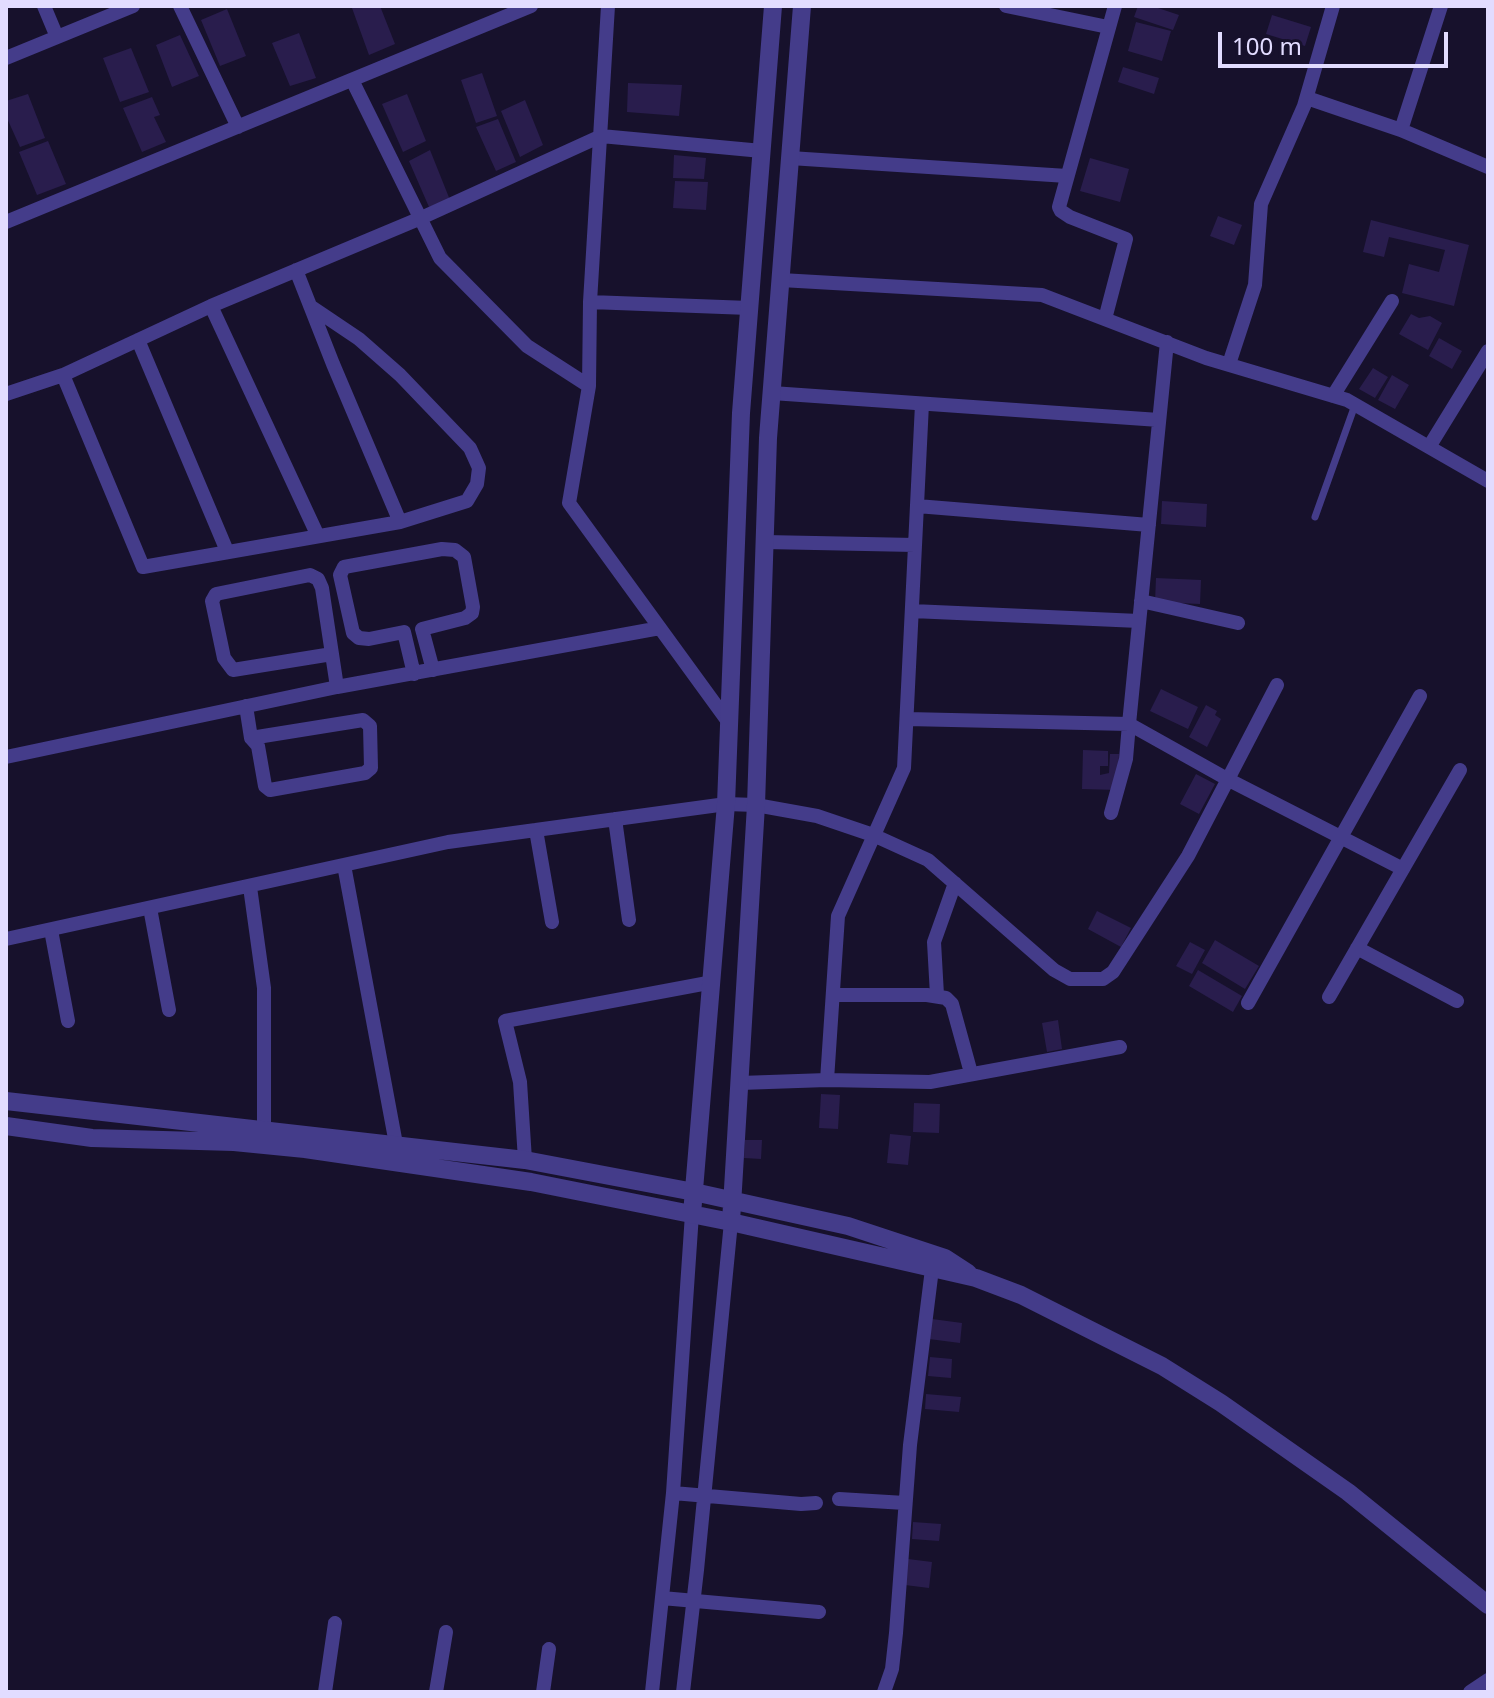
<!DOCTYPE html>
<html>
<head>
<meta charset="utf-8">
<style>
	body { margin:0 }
	#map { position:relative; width:1494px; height:1698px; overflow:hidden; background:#17112c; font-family:"Noto Sans",sans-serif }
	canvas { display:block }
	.frame { position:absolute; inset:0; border:8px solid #e2dcff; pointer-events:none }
	.scale { position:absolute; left:1218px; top:32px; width:230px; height:36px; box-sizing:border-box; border:4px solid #e2dcff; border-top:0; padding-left:10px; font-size:24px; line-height:28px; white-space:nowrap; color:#e2dcff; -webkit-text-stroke:6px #17112c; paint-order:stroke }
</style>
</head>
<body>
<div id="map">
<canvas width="1494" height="1698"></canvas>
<div class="frame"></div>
<div class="scale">100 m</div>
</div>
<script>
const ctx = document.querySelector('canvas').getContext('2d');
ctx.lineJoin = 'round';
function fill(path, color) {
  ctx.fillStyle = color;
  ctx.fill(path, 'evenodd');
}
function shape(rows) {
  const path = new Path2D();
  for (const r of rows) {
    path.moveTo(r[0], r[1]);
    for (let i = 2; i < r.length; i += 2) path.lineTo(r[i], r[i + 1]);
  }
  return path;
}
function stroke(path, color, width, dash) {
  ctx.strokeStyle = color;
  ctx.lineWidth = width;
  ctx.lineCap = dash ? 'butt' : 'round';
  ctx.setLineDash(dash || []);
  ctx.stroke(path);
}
const building = shape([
	[356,6,380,6,395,44,369,55,352,8],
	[1138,6,1152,6,1179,15,1173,30,1134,17],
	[227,9,246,56,220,66,201,20],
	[1272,15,1311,27,1305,46,1266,34],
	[1136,22,1171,31,1162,61,1128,51],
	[299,33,316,78,290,86,272,43],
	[180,35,199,76,172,87,156,45],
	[131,48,149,92,120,102,103,58],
	[1123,67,1159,78,1154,94,1118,82],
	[482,73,497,116,476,123,461,80],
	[628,83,682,85,679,116,627,112],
	[28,94,45,138,20,147,6,116,6,101],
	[407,94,426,141,403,152,382,104],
	[152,97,160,115,154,117,166,142,142,152,123,108],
	[525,100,543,145,520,157,501,111],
	[498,119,516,162,496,171,476,127],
	[48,141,66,184,37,195,19,152],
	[430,150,450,200,429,207,409,161],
	[674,155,706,158,704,179,673,178],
	[1090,158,1129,169,1120,202,1080,191],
	[675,181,708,182,706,210,673,208],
	[1218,216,1242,225,1234,245,1210,236],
	[1371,220,1469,245,1454,306,1402,293,1409,264,1439,272,1445,250,1389,237,1384,257,1363,252],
	[1411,314,1419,318,1430,316,1442,323,1428,350,1399,334],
	[1439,338,1462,351,1452,369,1429,356],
	[1373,368,1388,377,1375,398,1359,389],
	[1392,375,1409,385,1395,409,1378,400],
	[1162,501,1207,504,1206,527,1161,524],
	[1156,578,1201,580,1200,604,1155,602],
	[1161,689,1198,707,1188,729,1150,711],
	[1206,705,1217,711,1215,715,1221,719,1207,747,1189,737],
	[1083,750,1108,751,1108,766,1100,766,1100,775,1109,773,1110,754,1119,754,1118,790,1082,789],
	[1196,774,1215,784,1199,814,1180,804],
	[1097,911,1131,928,1121,947,1088,929],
	[1215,940,1259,966,1245,989,1202,963],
	[1190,942,1205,950,1192,974,1176,966],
	[1198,970,1242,996,1233,1012,1189,986],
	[1058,1020,1062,1049,1047,1052,1042,1023],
	[821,1094,840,1095,838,1129,819,1128],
	[914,1103,940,1104,939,1133,913,1132],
	[890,1134,911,1136,908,1165,887,1163],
	[745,1140,762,1140,761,1159,744,1158],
	[932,1319,962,1323,960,1343,929,1339],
	[930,1357,952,1359,951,1378,928,1376],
	[926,1394,961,1397,959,1412,925,1409],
	[913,1522,941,1524,939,1541,912,1539],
	[908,1559,932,1562,929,1588,905,1585]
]);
const service = shape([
	[1315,517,1355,405]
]);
const minor = shape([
	[44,6,57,37],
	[180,6,238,127],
	[608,6,590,302,589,386,569,503,729,723],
	[1006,6,1108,27],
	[6,58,133,6],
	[352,80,440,258,527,346,589,386],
	[1307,98,1401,130,1488,167],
	[1401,130,1441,6],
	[790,158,1067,176],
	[6,222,531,6],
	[296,270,333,364,400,522],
	[781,280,1042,295,1206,358,1347,400,1488,481],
	[590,302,749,308],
	[211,306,317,534],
	[1105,319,1126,239,1070,217,1061,211,1059,207,1115,6],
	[138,340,227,551],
	[1167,342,1129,724,1229,780,1403,869],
	[1229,364,1255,285,1261,204,1304,106,1333,6],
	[63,375,143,567,400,522,467,501,477,484,479,468,470,448,400,375,359,339,310,306],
	[772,393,1159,420],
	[6,394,63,375,211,306,421,218,601,136,762,151],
	[1333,396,1392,301],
	[1429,447,1488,351],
	[917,506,1149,525],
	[765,542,915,545],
	[1141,601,1238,623],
	[912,611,1139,621],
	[332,654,233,670,224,658,212,601,216,594,310,575,318,579,322,588,337,687],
	[414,674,404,632,369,639,359,638,353,633,340,575,344,567,442,549,455,550,464,557,473,607,472,613,465,618,422,629,433,670],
	[246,706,251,738,258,746,265,786,270,790,365,773,371,768,370,726,363,720,251,738],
	[907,719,1129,724,1126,759,1111,813],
	[6,757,337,687,660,628],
	[615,819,629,920],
	[536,830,552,922],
	[344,865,396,1144],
	[250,887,264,988,264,1129],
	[150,908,169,1010],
	[51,930,68,1021],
	[6,939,448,842,726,804,756,805,817,816,873,835,928,860,1054,970,1070,979,1103,979,1113,972,1188,856,1277,685],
	[1357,948,1457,1001],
	[833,995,927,995,946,998,952,1004,971,1073],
	[937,995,934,942,955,883],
	[1329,997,1460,770],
	[1248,1003,1420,696],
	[827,1080,838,916,904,768,922,404],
	[740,1083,827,1080,930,1082,1120,1047],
	[525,1160,520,1082,505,1021,713,982],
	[673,1493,801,1504,816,1503],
	[839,1499,905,1503],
	[662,1598,819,1612],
	[325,1692,335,1623],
	[436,1692,446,1632],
	[543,1692,549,1649],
	[652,1692,673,1493,692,1214],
	[683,1692,697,1570,731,1222],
	[884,1692,892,1669,896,1633,910,1445,932,1269],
	[1470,1692,1488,1680]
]);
const tertiary = shape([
	[6,1101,525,1160,694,1192,848,1226,945,1258,968,1273],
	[6,1126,92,1138,234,1142,305,1149,531,1182,731,1222,976,1278,1021,1295,1162,1366,1221,1403,1348,1492,1488,1605],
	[692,1214,726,804,741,413,773,6],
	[731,1222,756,805,768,438,802,6]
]);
fill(building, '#291d4d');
stroke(service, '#443c8a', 7);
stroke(minor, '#443c8a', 14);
stroke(tertiary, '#443c8a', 18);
</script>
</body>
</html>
